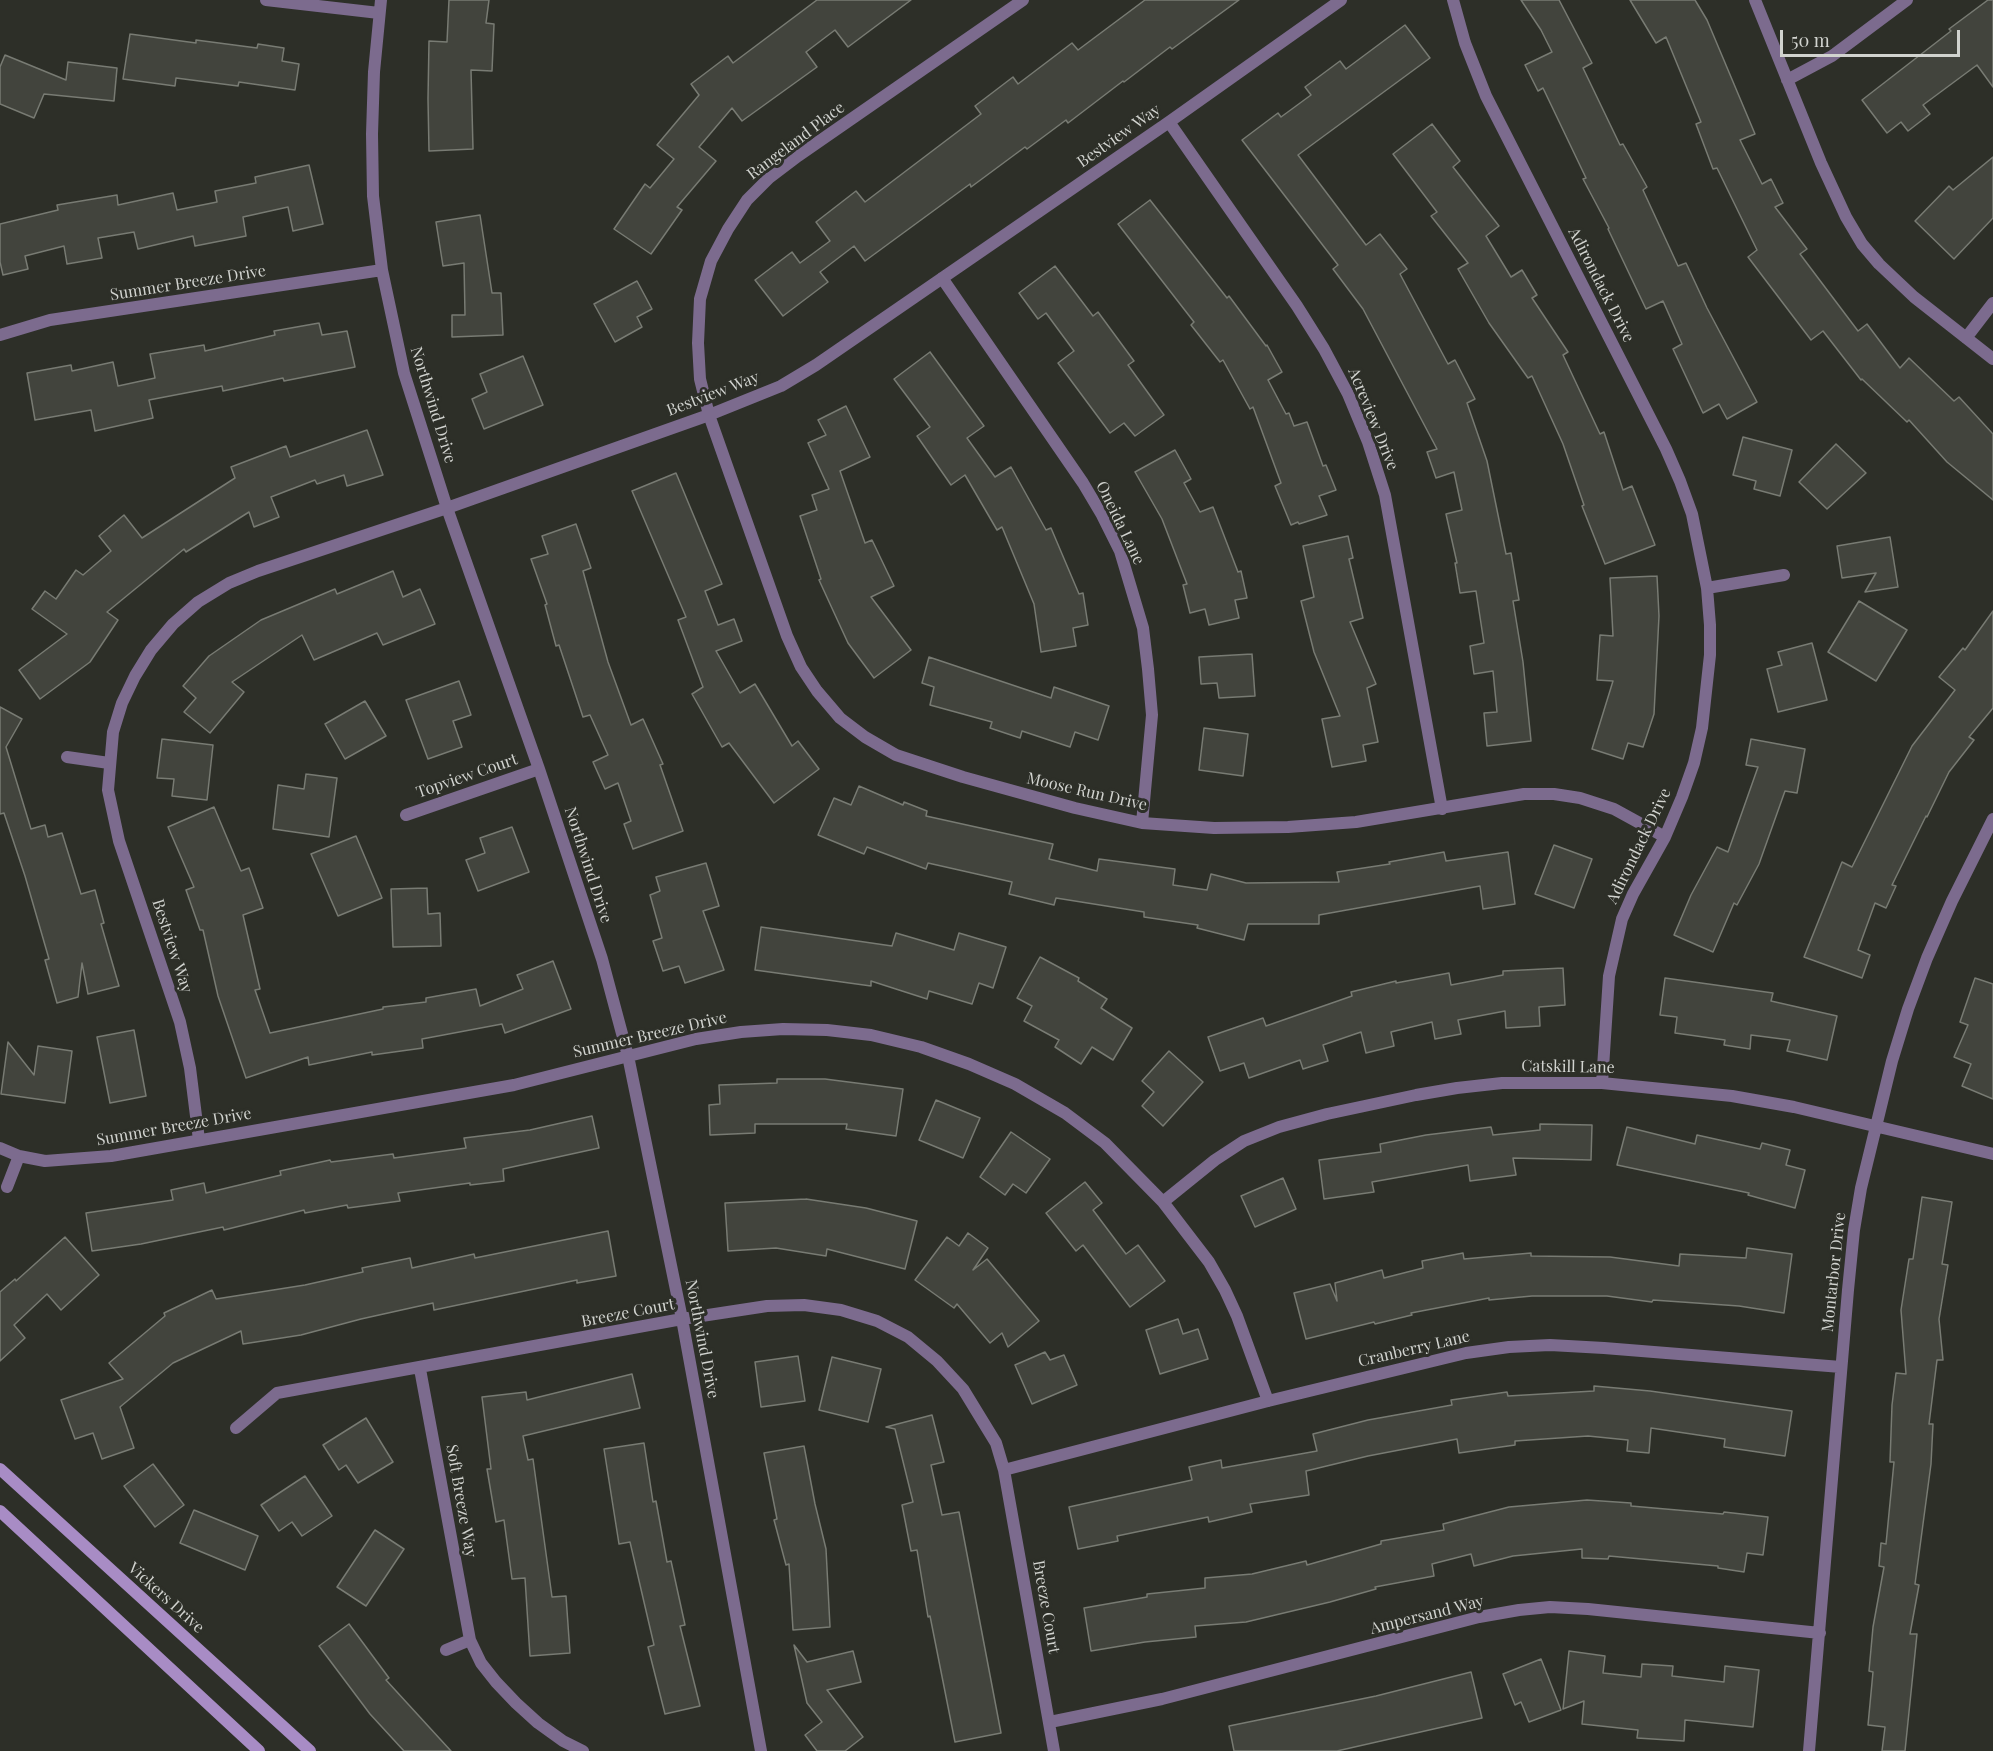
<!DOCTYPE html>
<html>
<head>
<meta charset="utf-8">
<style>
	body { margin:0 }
	#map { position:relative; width:1993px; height:1751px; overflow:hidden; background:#2d2f28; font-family:"Playfair Display",serif }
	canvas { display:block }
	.scale { position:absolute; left:1780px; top:30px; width:180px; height:27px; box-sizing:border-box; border:3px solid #d1d3cf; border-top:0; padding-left:8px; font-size:18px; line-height:21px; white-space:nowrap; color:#d1d3cf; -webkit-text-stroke:4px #2d2f28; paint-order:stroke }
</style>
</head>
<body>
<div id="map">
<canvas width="1993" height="1751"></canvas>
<div class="scale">50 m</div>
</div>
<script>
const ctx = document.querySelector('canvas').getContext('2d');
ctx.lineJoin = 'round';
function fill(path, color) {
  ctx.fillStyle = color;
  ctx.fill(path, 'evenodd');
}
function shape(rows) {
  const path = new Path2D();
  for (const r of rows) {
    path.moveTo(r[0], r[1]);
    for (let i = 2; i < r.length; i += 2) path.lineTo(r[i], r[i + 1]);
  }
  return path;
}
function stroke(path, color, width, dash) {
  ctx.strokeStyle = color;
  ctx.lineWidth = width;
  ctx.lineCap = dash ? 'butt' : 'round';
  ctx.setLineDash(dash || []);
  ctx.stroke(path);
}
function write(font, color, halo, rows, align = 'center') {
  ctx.font = font + ' "Playfair Display",serif';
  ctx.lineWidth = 6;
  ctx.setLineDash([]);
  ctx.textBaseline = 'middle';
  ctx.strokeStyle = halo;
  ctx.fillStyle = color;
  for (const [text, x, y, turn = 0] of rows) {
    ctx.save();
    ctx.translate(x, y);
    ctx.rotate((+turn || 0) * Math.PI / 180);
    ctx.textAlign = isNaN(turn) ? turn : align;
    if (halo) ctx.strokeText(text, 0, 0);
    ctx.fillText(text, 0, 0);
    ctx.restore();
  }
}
const building = shape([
	[449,0,489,0,486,23,494,24,492,71,471,70,473,149,429,151,428,99,429,41,447,42,449,0],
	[817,0,911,0,848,47,835,30,806,52,817,67,742,121,732,108,699,147,716,161,677,207,682,210,651,254,614,229,645,184,650,188,674,159,657,145,699,95,691,84,728,56,733,63,817,0],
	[1145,0,1239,0,1172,49,1170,47,1124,82,1123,81,1068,123,1066,120,1027,149,1025,147,971,187,970,184,865,261,854,246,820,272,828,282,783,316,755,280,792,252,800,263,830,241,816,222,856,191,865,202,981,114,975,106,1013,77,1018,84,1072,43,1078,50,1145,0],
	[1521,0,1559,0,1592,63,1583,68,1620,145,1623,144,1647,187,1643,190,1678,266,1686,263,1707,308,1757,402,1727,419,1719,404,1703,413,1673,349,1682,344,1663,301,1646,309,1608,229,1609,228,1583,179,1586,178,1543,88,1538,91,1525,65,1552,52,1541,30,1521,0],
	[1630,0,1695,0,1707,20,1755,134,1740,140,1762,184,1771,179,1783,203,1775,207,1807,249,1800,254,1858,331,1867,324,1900,368,1909,358,1954,401,1959,397,1993,434,1993,500,1947,462,1909,420,1907,422,1862,379,1861,380,1823,331,1811,340,1748,257,1757,250,1717,168,1713,169,1696,124,1701,122,1666,37,1656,43,1630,0],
	[1988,0,1993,0,1993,87,1977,65,1923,105,1930,114,1908,131,1901,122,1887,133,1862,100,1951,31,1949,29,1988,0],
	[1405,25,1430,58,1298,155,1366,245,1380,234,1407,269,1400,274,1448,364,1455,360,1475,399,1467,403,1487,461,1506,554,1511,553,1519,600,1513,601,1523,662,1531,741,1487,746,1484,713,1497,712,1493,671,1474,674,1470,646,1484,643,1476,591,1460,593,1455,563,1457,563,1446,514,1462,510,1454,472,1436,478,1427,452,1437,449,1363,309,1333,269,1338,265,1242,140,1278,113,1281,117,1311,95,1305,87,1340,61,1346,69,1405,25],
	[130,34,196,43,196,40,257,48,258,44,284,48,282,61,299,64,295,90,239,82,238,86,176,78,175,86,123,79,130,34],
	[5,55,66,80,68,62,117,68,114,101,44,94,34,118,0,104,0,67,5,55],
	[1432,124,1460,161,1453,167,1499,226,1486,236,1511,277,1522,270,1537,295,1532,298,1568,352,1563,355,1600,434,1604,432,1623,490,1632,486,1655,545,1605,564,1582,506,1584,505,1563,444,1532,376,1528,378,1489,323,1458,269,1468,263,1431,216,1437,212,1393,154,1432,124],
	[1993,157,1993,218,1954,259,1915,221,1949,186,1953,190,1993,157],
	[309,165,323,224,293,231,288,207,243,217,246,236,195,246,193,236,138,249,134,232,98,238,102,258,67,264,64,246,25,256,28,269,3,275,0,262,0,224,58,210,57,205,117,195,118,205,173,193,177,210,217,202,215,191,256,183,255,177,309,165],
	[1150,200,1227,298,1229,296,1266,346,1267,345,1282,372,1268,380,1286,414,1289,413,1294,426,1307,422,1323,466,1326,465,1336,490,1319,496,1327,515,1299,524,1298,522,1291,525,1275,486,1281,483,1253,407,1250,409,1223,360,1220,362,1191,325,1194,322,1118,224,1150,200],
	[480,215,492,293,501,293,503,335,452,337,452,315,465,315,464,263,443,266,436,222,480,215],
	[1055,266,1093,316,1098,312,1134,361,1128,365,1164,415,1135,436,1124,423,1110,433,1058,363,1074,351,1046,313,1038,319,1019,293,1055,266],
	[637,281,652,309,637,317,642,327,615,342,594,304,637,281],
	[319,323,322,335,347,331,355,367,284,381,283,378,223,391,222,386,149,400,153,418,95,431,91,410,35,420,27,373,71,365,72,371,113,362,118,386,155,378,150,354,204,345,205,351,275,335,274,331,319,323],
	[930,352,984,426,967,438,995,477,1011,467,1046,530,1051,528,1079,594,1083,593,1088,625,1073,628,1076,646,1041,652,1034,604,1002,527,997,530,965,475,951,485,917,436,930,427,894,379,930,352],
	[523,356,543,405,484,429,472,399,487,392,480,374,523,356],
	[846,406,870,457,840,471,865,543,872,540,894,586,871,597,911,650,874,678,848,643,819,580,821,579,800,516,817,510,812,495,829,489,808,443,826,435,818,420,846,406],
	[367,430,383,475,347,486,344,475,317,484,315,480,271,497,279,517,254,527,249,512,186,552,184,549,107,612,118,620,90,662,40,699,19,670,67,634,32,609,45,591,56,599,76,570,83,575,111,551,99,536,124,515,142,538,235,478,231,467,286,446,290,457,367,430],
	[1743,437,1792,450,1780,496,1754,489,1756,481,1733,475,1743,437],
	[1836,444,1866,473,1827,509,1799,482,1836,444],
	[1175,450,1191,479,1184,483,1200,512,1213,507,1238,572,1241,571,1247,598,1235,600,1239,618,1209,625,1205,609,1190,613,1183,585,1187,584,1162,519,1135,472,1175,450],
	[676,473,722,584,705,591,718,625,734,619,742,641,716,651,740,693,755,684,792,746,798,741,819,769,774,803,729,743,722,747,692,694,703,687,678,620,686,617,632,491,676,473],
	[576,524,591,568,583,571,608,662,631,725,643,719,663,764,660,765,683,831,633,849,624,824,631,821,618,783,605,789,593,762,608,755,590,715,583,717,559,645,556,646,545,605,547,604,531,559,548,554,542,536,576,524],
	[1348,536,1353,558,1349,559,1363,618,1350,622,1376,684,1367,688,1378,742,1363,745,1366,761,1332,767,1322,719,1340,716,1314,652,1301,601,1314,597,1303,546,1348,536],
	[1890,537,1898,587,1865,592,1876,573,1842,578,1837,546,1890,537],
	[393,571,403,597,420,589,435,624,383,645,377,633,314,660,302,635,232,682,244,692,210,733,184,712,196,698,183,686,209,656,261,620,335,589,337,594,393,571],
	[1657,576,1659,616,1654,714,1643,747,1628,743,1623,759,1592,749,1613,681,1597,680,1600,635,1613,636,1610,578,1657,576],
	[1859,601,1907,630,1876,681,1828,652,1859,601],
	[1993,611,1993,708,1969,737,1974,740,1949,772,1927,817,1926,816,1892,885,1896,886,1886,908,1875,903,1858,950,1870,955,1862,978,1804,957,1842,862,1852,867,1912,746,1955,690,1939,677,1963,648,1965,650,1993,611],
	[1812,643,1827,700,1778,712,1767,669,1782,665,1778,652,1812,643],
	[1252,654,1255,696,1219,698,1217,683,1201,684,1199,657,1252,654],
	[929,657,1051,698,1054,687,1109,706,1098,740,1075,732,1070,747,1022,731,1020,738,990,728,992,722,930,705,934,687,922,683,929,657],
	[459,681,471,715,453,721,462,747,428,759,406,700,459,681],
	[365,701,386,736,345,759,325,724,365,701],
	[0,707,22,719,6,747,31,829,45,825,48,837,62,833,81,894,95,890,104,923,101,924,119,986,88,994,82,963,78,997,57,1003,45,960,49,959,25,876,4,813,0,814,0,707],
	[1204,728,1248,734,1243,776,1199,770,1204,728],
	[162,739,213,745,207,800,172,796,174,779,157,778,162,739],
	[1751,739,1805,749,1797,793,1785,791,1759,864,1737,905,1734,903,1713,952,1674,935,1691,895,1717,847,1728,852,1758,767,1746,765,1751,739],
	[306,774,337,778,329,837,273,829,278,785,304,789,306,774],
	[859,786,903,805,904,802,927,811,926,816,1053,844,1049,859,1097,871,1099,859,1175,869,1173,885,1207,890,1211,874,1246,883,1339,882,1337,872,1390,864,1389,862,1444,852,1446,861,1508,852,1515,904,1483,909,1480,886,1319,915,1319,924,1248,924,1244,940,1197,928,1198,925,1144,917,1144,912,1056,898,1054,905,1009,894,1012,882,928,863,926,869,867,847,864,854,818,835,834,798,851,805,859,786],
	[214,807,241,871,249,868,263,908,243,915,260,989,255,990,270,1033,383,1009,383,1007,426,1002,426,998,476,989,480,1006,523,989,517,975,553,961,571,1009,505,1033,502,1024,422,1039,423,1048,372,1055,372,1052,309,1065,308,1057,246,1078,218,996,203,930,200,930,186,890,194,887,168,827,214,807],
	[512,827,529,872,478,891,466,860,485,853,480,838,512,827],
	[356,836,382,898,338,916,311,854,356,836],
	[1554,845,1592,859,1574,908,1535,894,1554,845],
	[706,863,719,906,703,911,724,970,685,983,679,966,663,971,653,941,662,938,650,895,660,891,656,877,706,863],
	[427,888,428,914,440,913,441,946,393,947,391,889,427,888],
	[761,927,892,946,896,933,954,950,959,933,1006,947,993,988,979,983,972,1004,929,991,927,999,871,981,871,986,755,970,761,927],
	[1040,957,1079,978,1078,981,1107,999,1101,1008,1132,1028,1113,1060,1092,1047,1081,1064,1055,1047,1059,1040,1024,1021,1032,1006,1017,998,1040,957],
	[1563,968,1565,1005,1539,1007,1540,1026,1506,1028,1505,1011,1458,1020,1461,1034,1435,1039,1432,1022,1391,1032,1394,1046,1366,1053,1361,1032,1323,1045,1328,1061,1303,1069,1300,1060,1249,1078,1244,1063,1220,1071,1208,1037,1263,1018,1266,1026,1352,996,1351,992,1396,981,1396,983,1449,973,1451,985,1503,975,1503,971,1563,968],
	[1665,978,1773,993,1771,1001,1837,1016,1827,1060,1787,1051,1790,1040,1751,1035,1750,1049,1724,1045,1725,1040,1675,1033,1677,1017,1660,1015,1665,978],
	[1975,978,1993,984,1993,1099,1962,1086,1971,1064,1954,1057,1968,1025,1960,1022,1975,978],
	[134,1030,146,1096,110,1103,97,1037,134,1030],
	[8,1042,34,1075,38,1046,72,1051,65,1103,1,1094,8,1042],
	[1169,1051,1203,1082,1163,1126,1142,1106,1154,1092,1142,1081,1169,1051],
	[777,1079,825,1079,903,1089,896,1136,846,1129,847,1124,755,1124,755,1133,710,1135,709,1105,720,1104,719,1085,777,1083,777,1079],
	[936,1100,980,1118,963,1158,919,1140,936,1100],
	[592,1116,599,1148,503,1169,504,1181,470,1185,470,1183,398,1193,400,1201,348,1208,347,1205,305,1213,304,1210,224,1230,223,1227,141,1244,92,1251,86,1213,173,1200,171,1190,204,1183,206,1193,281,1175,280,1171,330,1160,331,1162,393,1154,394,1158,466,1148,464,1138,530,1130,592,1116],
	[1540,1124,1592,1125,1591,1160,1513,1158,1516,1175,1470,1181,1468,1165,1372,1182,1374,1192,1324,1199,1319,1160,1381,1152,1380,1144,1426,1135,1491,1127,1493,1135,1540,1130,1540,1124],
	[1627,1127,1695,1144,1697,1135,1760,1149,1762,1143,1790,1150,1786,1165,1805,1170,1795,1208,1748,1195,1749,1193,1617,1165,1627,1127],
	[1011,1132,1050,1159,1026,1193,1013,1184,1005,1195,980,1177,1011,1132],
	[1283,1178,1296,1209,1255,1227,1241,1196,1283,1178],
	[1085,1182,1102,1203,1093,1210,1126,1254,1138,1245,1165,1281,1130,1307,1083,1245,1076,1251,1046,1213,1085,1182],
	[1922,1197,1952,1202,1942,1264,1948,1265,1939,1319,1943,1360,1937,1360,1929,1424,1933,1424,1931,1464,1915,1584,1919,1585,1910,1634,1917,1634,1905,1751,1882,1751,1885,1727,1868,1725,1873,1672,1869,1671,1873,1627,1884,1567,1879,1566,1881,1543,1886,1544,1894,1462,1890,1462,1892,1405,1896,1373,1906,1374,1901,1310,1909,1259,1913,1259,1922,1197],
	[806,1199,866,1208,917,1221,905,1269,827,1249,826,1256,776,1248,728,1251,725,1203,806,1199],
	[608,1231,616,1276,577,1283,577,1280,434,1310,433,1303,361,1319,301,1335,243,1344,241,1331,173,1363,120,1407,134,1448,102,1459,93,1433,75,1439,61,1400,123,1379,109,1363,165,1316,164,1313,212,1290,216,1299,305,1285,363,1272,362,1268,410,1258,412,1268,474,1254,475,1258,608,1231],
	[968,1233,988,1248,973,1270,987,1259,1039,1321,1008,1347,1002,1333,990,1343,957,1304,954,1308,915,1280,947,1237,959,1246,968,1233],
	[65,1237,99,1275,61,1310,47,1294,14,1325,25,1338,0,1361,0,1292,15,1279,16,1281,65,1237],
	[1747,1248,1792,1254,1784,1313,1739,1306,1653,1300,1652,1302,1607,1296,1532,1296,1489,1300,1489,1298,1411,1313,1412,1315,1375,1324,1374,1322,1306,1339,1294,1293,1330,1284,1337,1301,1335,1283,1382,1270,1384,1278,1423,1268,1422,1261,1463,1253,1464,1259,1531,1253,1531,1256,1610,1257,1679,1266,1680,1254,1746,1258,1747,1248],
	[1178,1319,1183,1334,1198,1329,1208,1359,1160,1374,1146,1330,1178,1319],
	[1045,1352,1050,1360,1064,1355,1077,1385,1032,1404,1015,1365,1045,1352],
	[798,1356,805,1401,761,1407,755,1362,798,1356],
	[832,1357,881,1369,868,1422,819,1410,832,1357],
	[632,1374,640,1408,523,1436,528,1460,533,1459,552,1597,566,1596,570,1653,530,1656,525,1578,512,1579,504,1520,496,1522,487,1469,491,1469,482,1397,526,1392,527,1400,632,1374],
	[1594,1386,1650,1391,1792,1411,1785,1456,1724,1447,1725,1439,1651,1428,1649,1453,1627,1451,1628,1440,1588,1436,1515,1441,1515,1445,1459,1453,1457,1439,1368,1456,1306,1471,1309,1495,1250,1504,1252,1512,1209,1522,1208,1517,1117,1536,1118,1541,1078,1549,1069,1507,1192,1480,1189,1467,1221,1460,1222,1468,1317,1451,1313,1434,1368,1420,1452,1405,1451,1400,1507,1392,1508,1396,1594,1391,1594,1386],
	[932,1415,944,1462,931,1465,942,1515,959,1512,1001,1733,955,1742,930,1616,928,1617,917,1550,911,1551,902,1505,913,1502,895,1429,886,1427,932,1415],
	[366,1418,393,1462,358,1483,346,1465,339,1470,323,1445,366,1418],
	[644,1443,653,1502,656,1501,667,1562,671,1561,685,1625,680,1626,700,1706,665,1714,648,1647,654,1645,630,1542,619,1544,604,1449,644,1443],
	[804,1446,815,1504,826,1549,830,1627,793,1630,789,1564,786,1565,774,1520,777,1519,764,1453,804,1446],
	[153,1464,184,1505,155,1527,124,1486,153,1464],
	[305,1476,332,1516,302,1536,292,1522,279,1531,261,1505,305,1476],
	[1587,1500,1631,1503,1631,1506,1723,1514,1724,1512,1768,1517,1763,1555,1747,1553,1744,1572,1718,1568,1718,1566,1609,1556,1608,1559,1582,1558,1582,1549,1513,1556,1474,1566,1471,1554,1432,1564,1434,1576,1375,1587,1376,1589,1330,1602,1246,1622,1195,1626,1196,1637,1145,1642,1091,1651,1084,1608,1147,1597,1147,1594,1205,1588,1205,1578,1252,1574,1306,1561,1307,1565,1381,1544,1381,1541,1444,1530,1443,1524,1509,1507,1587,1500],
	[194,1510,258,1536,245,1570,180,1543,194,1510],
	[375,1530,404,1549,366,1606,337,1587,375,1530],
	[349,1624,389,1678,386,1680,451,1751,404,1751,370,1714,319,1646,349,1624],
	[794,1645,807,1662,853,1651,861,1682,827,1690,863,1737,845,1751,817,1751,805,1735,822,1722,807,1703,794,1645],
	[1569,1651,1605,1656,1603,1673,1641,1677,1642,1664,1673,1666,1672,1676,1724,1682,1725,1666,1759,1670,1753,1727,1685,1720,1684,1741,1637,1738,1638,1730,1582,1724,1584,1701,1563,1709,1569,1651],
	[1541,1659,1561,1710,1529,1722,1521,1702,1515,1705,1503,1674,1541,1659],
	[1471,1672,1482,1718,1337,1751,1234,1751,1229,1726,1376,1696,1471,1672]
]);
const minor = shape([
	[266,0,379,13],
	[381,0,374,72,372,134,373,196,382,270,404,373,447,508,539,769,602,959,628,1056,682,1319,761,1751],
	[1023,0,798,156,769,178,747,200,728,229,711,261,700,299,698,343,700,379,709,415,787,636,801,667,817,691,840,718,865,737,896,755,963,777,1075,808,1142,823,1214,828,1288,827,1356,822,1524,794,1554,794,1580,798,1614,809,1665,837],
	[1453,0,1465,43,1486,96,1666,449,1680,481,1692,514,1707,588,1710,625,1710,655,1702,728,1694,763,1682,797,1665,837,1633,894,1622,919,1609,976,1602,1083],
	[1755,0,1821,163,1846,217,1862,244,1879,264,1914,297,1993,359],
	[1787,80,1832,56,1907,0],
	[1169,122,1297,306,1324,349,1348,394,1368,442,1385,495,1442,809],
	[942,278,1083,483,1102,515,1120,551,1143,628,1148,669,1152,715,1142,823],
	[0,335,50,320,382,270],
	[1966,338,1993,303],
	[1707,588,1784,575],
	[67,757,109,763],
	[406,815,539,769],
	[199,1140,190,1068,180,1022,119,841,108,790,113,732,122,703,135,676,151,650,173,624,198,602,229,583,258,571,447,508,709,415,781,386,816,365,1169,122,1341,0],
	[0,1148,19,1156,45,1161,111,1156,514,1085,696,1039,741,1032,783,1029,827,1030,871,1035,921,1047,969,1064,1015,1084,1065,1113,1105,1143,1163,1202,1209,1262,1225,1290,1237,1316,1268,1401],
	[7,1187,19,1156],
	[1163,1202,1215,1160,1244,1141,1279,1127,1327,1114,1416,1095,1457,1088,1502,1083,1602,1083,1732,1096,1794,1107,1993,1154],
	[420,1369,470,1640,481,1663,496,1682,516,1703,538,1723,563,1741,583,1751],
	[236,1428,277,1393,682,1319,767,1306,804,1305,841,1310,877,1321,908,1337,937,1361,963,1389,996,1443,1004,1470,1054,1751],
	[1004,1470,1268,1401,1466,1353,1509,1347,1550,1345,1604,1348,1841,1367],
	[446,1650,470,1640],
	[1050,1722,1162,1699,1479,1617,1519,1610,1550,1607,1588,1609,1820,1633],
	[1809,1751,1848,1290,1854,1230,1861,1188,1892,1061,1908,1009,1927,958,1952,901,1993,819]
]);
const secondary = shape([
	[0,1469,310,1751],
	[0,1511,259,1751]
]);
const streetNames = [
	["Bestview Way",1119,136,-35],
	["Rangeland Place",796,141,-37],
	["Summer Breeze Drive",188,283,-9],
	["Adirondack Drive",1601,285,63],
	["Bestview Way",713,394,-21],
	["Northwind Drive",433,405,73],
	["Acreview Drive",1373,419,68],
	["Oneida Lane",1120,523,64],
	["Topview Court",467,776,-19],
	["Moose Run Drive",1087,792,13],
	["Adirondack Drive",1639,846,-64],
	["Northwind Drive",588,865,72],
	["Bestview Way",172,946,72],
	["Summer Breeze Drive",650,1035,-13],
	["Catskill Lane",1568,1067,1],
	["Summer Breeze Drive",174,1127,-10],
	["Montarbor Drive",1834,1272,-84],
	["Breeze Court",628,1313,-11],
	["Northwind Drive",702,1339,79],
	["Cranberry Lane",1414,1349,-13],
	["Soft Breeze Way",461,1501,80],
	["Vickers Drive",166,1598,42],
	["Breeze Court",1046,1607,80],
	["Ampersand Way",1427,1615,-14]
];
fill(building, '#42443d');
stroke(building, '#787b73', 1.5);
stroke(minor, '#7c6b8e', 12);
stroke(secondary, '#a88cc5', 12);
write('16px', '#d1d3cf', '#2d2f28', streetNames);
</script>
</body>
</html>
